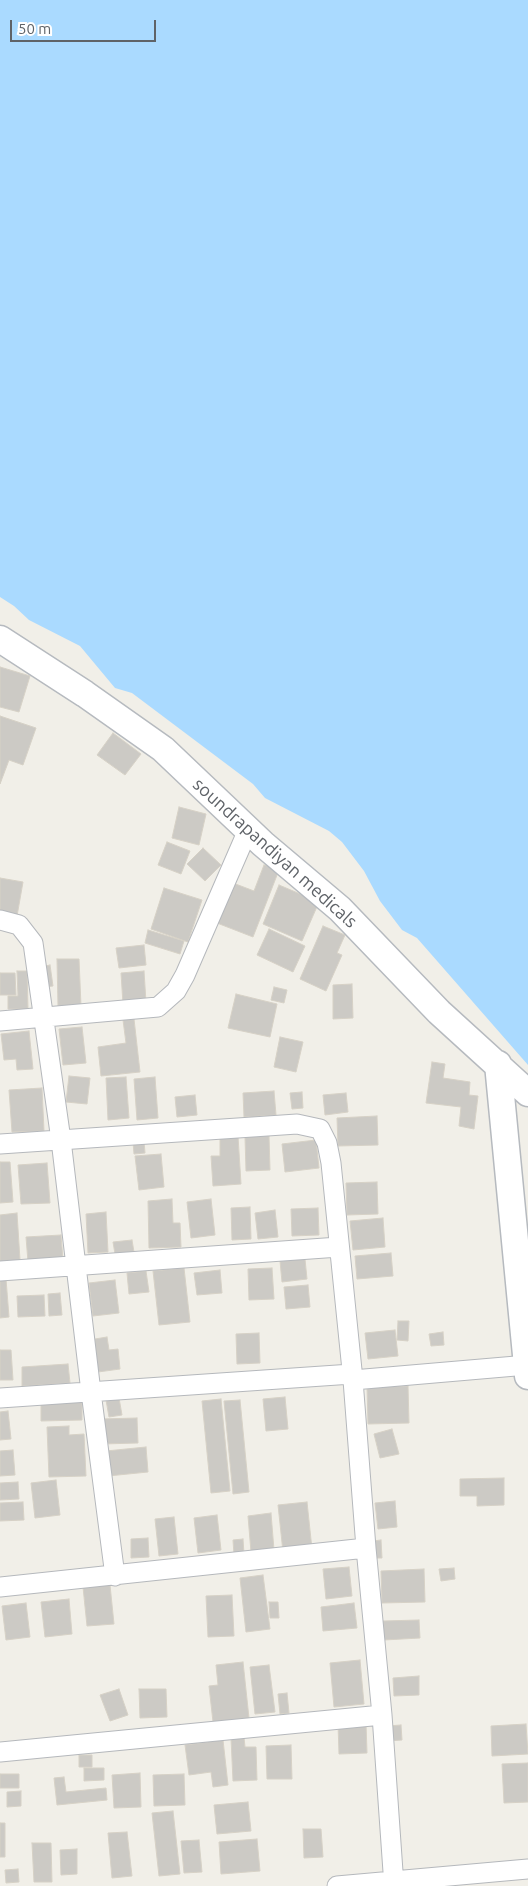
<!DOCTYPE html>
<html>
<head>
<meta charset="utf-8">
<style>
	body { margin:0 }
	#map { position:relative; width:528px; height:1886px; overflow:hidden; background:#f1efe8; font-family:Ubuntu,sans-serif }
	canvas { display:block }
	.scale { position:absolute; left:10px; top:20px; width:146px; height:22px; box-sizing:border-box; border:2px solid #5f6368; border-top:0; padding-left:6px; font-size:15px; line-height:18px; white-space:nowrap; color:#5f6368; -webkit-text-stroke:4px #fff; paint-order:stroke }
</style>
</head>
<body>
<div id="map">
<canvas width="528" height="1886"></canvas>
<div class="scale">50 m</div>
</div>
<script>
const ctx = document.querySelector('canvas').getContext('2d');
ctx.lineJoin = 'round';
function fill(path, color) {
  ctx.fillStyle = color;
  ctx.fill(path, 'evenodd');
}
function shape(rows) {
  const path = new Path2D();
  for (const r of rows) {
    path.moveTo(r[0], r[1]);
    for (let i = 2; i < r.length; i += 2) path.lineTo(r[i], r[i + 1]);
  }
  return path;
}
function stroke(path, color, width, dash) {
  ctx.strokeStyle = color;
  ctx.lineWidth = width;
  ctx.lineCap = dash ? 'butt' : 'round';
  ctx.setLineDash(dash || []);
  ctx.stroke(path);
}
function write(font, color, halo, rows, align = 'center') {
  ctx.font = font + ' Ubuntu,sans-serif';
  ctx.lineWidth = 5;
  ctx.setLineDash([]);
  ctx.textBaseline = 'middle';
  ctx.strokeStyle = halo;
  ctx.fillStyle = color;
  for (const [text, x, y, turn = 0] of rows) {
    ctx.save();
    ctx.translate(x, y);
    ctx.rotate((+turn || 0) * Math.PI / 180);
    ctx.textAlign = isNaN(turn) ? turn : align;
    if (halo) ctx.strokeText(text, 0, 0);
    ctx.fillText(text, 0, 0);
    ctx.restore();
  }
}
const water = shape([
	[0,0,528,0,528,1065,417,938,402,930,380,901,364,871,342,842,329,831,265,798,253,784,132,693,115,688,80,646,29,620,14,606,0,597]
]);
const building = shape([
	[0,667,30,676,19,712,0,707,0,667],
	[0,716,36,728,23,765,9,760,0,784,0,716],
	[113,733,141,754,125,775,97,755,113,733],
	[179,807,206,814,199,845,172,838,179,807],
	[167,842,190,851,181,874,158,865,167,842],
	[203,848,221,865,205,881,187,864,203,848],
	[264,865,279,870,253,937,217,923,233,883,254,891,264,865],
	[0,878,23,882,17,916,0,913,0,878],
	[279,885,319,902,302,941,263,924,279,885],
	[164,888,202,900,188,942,151,929,164,888],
	[323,926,345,935,337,953,342,955,326,991,300,979,323,926],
	[269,929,305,946,293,972,257,955,269,929],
	[148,930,184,941,180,954,145,943,148,930],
	[144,945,146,965,119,968,116,948,144,945],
	[57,959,79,959,81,1006,58,1006,57,959],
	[50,965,53,986,44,987,41,967,50,965],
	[17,971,27,971,28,1009,8,1009,8,996,18,996,17,971],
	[144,971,146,1002,123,1004,121,973,144,971],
	[0,973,15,973,16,995,0,995,0,973],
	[352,984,353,1018,333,1019,333,985,352,984],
	[274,987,287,990,284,1003,271,1000,274,987],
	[236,994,277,1004,270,1037,228,1028,236,994],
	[134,1019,140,1072,101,1076,98,1047,126,1043,123,1020,134,1019],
	[82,1027,86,1063,63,1065,59,1029,82,1027],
	[29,1031,33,1069,17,1070,16,1059,4,1060,1,1034,29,1031],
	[280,1037,303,1042,296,1072,274,1067,280,1037],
	[432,1062,445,1064,443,1078,470,1082,469,1095,478,1096,474,1129,459,1126,461,1107,426,1103,432,1062],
	[69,1076,90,1078,87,1104,66,1102,69,1076],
	[126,1077,129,1118,108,1120,106,1078,126,1077],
	[155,1077,158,1118,137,1120,134,1079,155,1077],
	[42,1088,44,1131,12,1132,9,1090,42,1088],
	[274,1091,276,1115,244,1117,243,1093,274,1091],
	[302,1092,303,1108,292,1109,290,1093,302,1092],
	[346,1093,348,1112,325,1115,323,1095,346,1093],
	[195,1095,197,1115,177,1117,175,1097,195,1095],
	[377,1116,378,1145,338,1146,337,1118,377,1116],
	[238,1136,241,1184,213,1186,211,1156,220,1156,220,1137,238,1136],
	[269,1136,270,1170,246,1171,245,1137,269,1136],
	[316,1140,319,1168,285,1172,282,1144,316,1140],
	[144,1141,145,1153,134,1154,133,1142,144,1141],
	[161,1154,164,1187,139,1190,135,1156,161,1154],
	[0,1162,10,1162,13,1202,0,1203,0,1162],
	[47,1163,50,1203,21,1204,18,1165,47,1163],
	[377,1182,378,1214,347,1215,346,1183,377,1182],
	[172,1199,173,1223,180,1223,181,1247,149,1248,148,1201,172,1199],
	[211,1199,215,1235,191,1238,187,1202,211,1199],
	[250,1207,251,1239,232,1240,231,1208,250,1207],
	[318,1208,319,1235,292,1236,291,1209,318,1208],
	[275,1210,278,1237,258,1239,255,1213,275,1210],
	[106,1212,108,1252,88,1253,86,1214,106,1212],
	[17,1213,20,1260,0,1262,0,1215,17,1213],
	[383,1218,385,1247,353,1250,350,1221,383,1218],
	[61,1235,63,1260,28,1262,26,1237,61,1235],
	[132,1240,134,1252,115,1254,113,1242,132,1240],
	[391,1253,393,1276,357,1279,355,1256,391,1253],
	[305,1259,307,1279,282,1282,280,1261,305,1259],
	[184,1268,190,1322,159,1325,153,1271,184,1268],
	[272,1268,274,1299,249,1300,248,1269,272,1268],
	[220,1270,222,1293,197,1295,194,1273,220,1270],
	[146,1271,149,1292,129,1294,127,1273,146,1271],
	[0,1279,6,1279,9,1317,0,1318,0,1279],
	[115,1280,119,1313,93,1316,89,1283,115,1280],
	[308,1285,310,1307,286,1309,284,1287,308,1285],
	[60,1293,62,1315,49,1316,48,1294,60,1293],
	[44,1295,45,1316,18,1317,17,1296,44,1295],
	[398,1321,409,1321,408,1341,397,1340,398,1321],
	[395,1330,398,1356,368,1359,365,1333,395,1330],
	[443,1332,444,1345,431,1346,429,1334,443,1332],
	[259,1333,260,1363,237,1364,236,1334,259,1333],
	[107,1337,109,1350,118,1349,120,1369,98,1372,95,1339,107,1337],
	[0,1350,11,1350,13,1380,0,1380,0,1350],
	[68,1364,70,1383,22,1386,22,1367,68,1364],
	[408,1386,409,1423,368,1424,367,1387,408,1386],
	[285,1397,288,1429,266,1431,263,1399,285,1397],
	[119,1398,122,1415,109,1417,106,1400,119,1398],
	[221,1399,230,1491,211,1493,202,1401,221,1399],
	[82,1400,82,1420,41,1421,41,1401,82,1400],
	[240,1400,249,1492,233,1494,224,1401,240,1400],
	[8,1411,11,1439,0,1440,0,1412,8,1411],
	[137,1418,138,1443,102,1444,101,1419,137,1418],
	[69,1426,69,1435,84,1434,86,1476,49,1477,47,1427,69,1426],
	[392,1429,399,1454,380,1458,374,1434,392,1429],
	[146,1447,148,1472,108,1476,106,1451,146,1447],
	[13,1450,15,1475,0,1476,0,1451,13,1450],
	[504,1478,504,1505,477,1506,477,1496,460,1496,460,1479,504,1478],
	[56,1480,60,1515,35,1518,31,1483,56,1480],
	[18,1482,19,1499,0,1500,0,1483,18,1482],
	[395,1501,397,1527,378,1529,375,1503,395,1501],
	[23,1502,24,1520,0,1521,0,1503,23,1502],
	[307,1502,312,1549,283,1552,278,1505,307,1502],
	[271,1513,274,1550,251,1552,248,1516,271,1513],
	[217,1515,221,1550,198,1553,194,1518,217,1515],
	[174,1517,178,1554,159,1556,155,1519,174,1517],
	[148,1538,149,1557,131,1558,131,1539,148,1538],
	[243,1539,244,1554,234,1555,233,1540,243,1539],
	[381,1540,382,1558,373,1558,373,1541,381,1540],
	[349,1567,352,1596,326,1599,323,1569,349,1567],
	[454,1568,455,1579,441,1581,439,1569,454,1568],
	[424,1569,425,1602,382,1603,381,1571,424,1569],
	[263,1575,270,1629,246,1632,240,1578,263,1575],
	[110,1585,114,1624,87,1626,83,1587,110,1585],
	[232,1595,234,1636,208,1637,206,1596,232,1595],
	[69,1599,72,1634,45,1637,41,1602,69,1599],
	[269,1602,278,1602,279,1618,270,1618,269,1602],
	[26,1603,30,1637,6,1640,2,1606,26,1603],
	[354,1603,357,1628,323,1631,321,1607,354,1603],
	[419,1620,420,1638,384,1640,383,1621,419,1620],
	[360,1660,364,1704,334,1707,330,1663,360,1660],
	[243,1662,249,1718,213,1722,209,1686,218,1685,216,1665,243,1662],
	[269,1665,275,1712,255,1714,250,1667,269,1665],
	[419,1676,419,1695,394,1696,393,1678,419,1676],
	[119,1689,128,1715,110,1721,100,1695,119,1689],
	[139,1689,166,1689,167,1717,140,1718,139,1689],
	[287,1693,289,1713,280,1714,278,1694,287,1693],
	[366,1723,367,1753,339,1754,338,1724,366,1723],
	[526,1724,528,1754,492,1756,491,1726,526,1724],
	[401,1725,402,1740,388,1741,387,1726,401,1725],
	[244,1737,245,1747,256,1747,257,1780,233,1781,231,1738,244,1737],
	[223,1740,228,1785,213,1787,211,1772,189,1775,185,1745,223,1740],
	[291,1745,292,1779,267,1779,266,1746,291,1745],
	[79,1755,92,1755,92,1767,79,1767,79,1755],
	[528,1763,528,1802,504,1803,502,1764,528,1763],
	[84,1768,104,1768,104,1780,84,1781,84,1768],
	[140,1773,141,1807,114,1808,112,1775,140,1773],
	[0,1774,19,1774,19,1788,0,1788,0,1774],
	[184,1774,185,1805,154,1806,153,1775,184,1774],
	[64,1777,66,1792,106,1788,107,1800,57,1805,54,1778,64,1777],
	[21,1791,21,1806,7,1807,7,1792,21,1791],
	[248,1802,251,1831,217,1834,214,1805,248,1802],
	[173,1811,180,1874,159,1876,152,1813,173,1811],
	[0,1823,5,1823,5,1857,0,1857,0,1823],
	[303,1829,321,1829,323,1857,304,1858,303,1829],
	[127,1832,132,1876,112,1878,108,1833,127,1832],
	[257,1839,260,1871,221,1874,219,1842,257,1839],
	[199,1840,202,1872,184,1873,181,1841,199,1840],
	[32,1843,51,1843,52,1882,34,1882,32,1843],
	[77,1849,77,1874,61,1875,60,1850,77,1849],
	[18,1869,19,1882,6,1883,5,1870,18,1869]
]);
const street = shape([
	[0,920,19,925,33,943,61,1140,91,1392,115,1576],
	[0,1021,158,1007,176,991,185,975,248,830],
	[0,1144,297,1124,320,1129,327,1143,331,1163,353,1380,366,1548,382,1715,394,1886],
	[0,1271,339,1247],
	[353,1380,528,1365],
	[0,1398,352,1374],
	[0,1587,366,1548],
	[0,1752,382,1715],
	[337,1886,528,1869]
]);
const secondary = shape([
	[0,639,85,694,163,749,263,844,340,909,439,1012,528,1093],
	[498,1064,528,1376]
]);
const streetNames = [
	["soundrapandiyan medicals",275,853,42]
];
fill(water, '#aadaff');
fill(building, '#cccac5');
stroke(building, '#d6d1c6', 1);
stroke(street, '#b5b8bc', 21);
stroke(secondary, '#b6babf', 29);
stroke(street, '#fff', 19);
stroke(secondary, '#fff', 26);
write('18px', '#5f6368', '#fff', streetNames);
</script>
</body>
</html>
